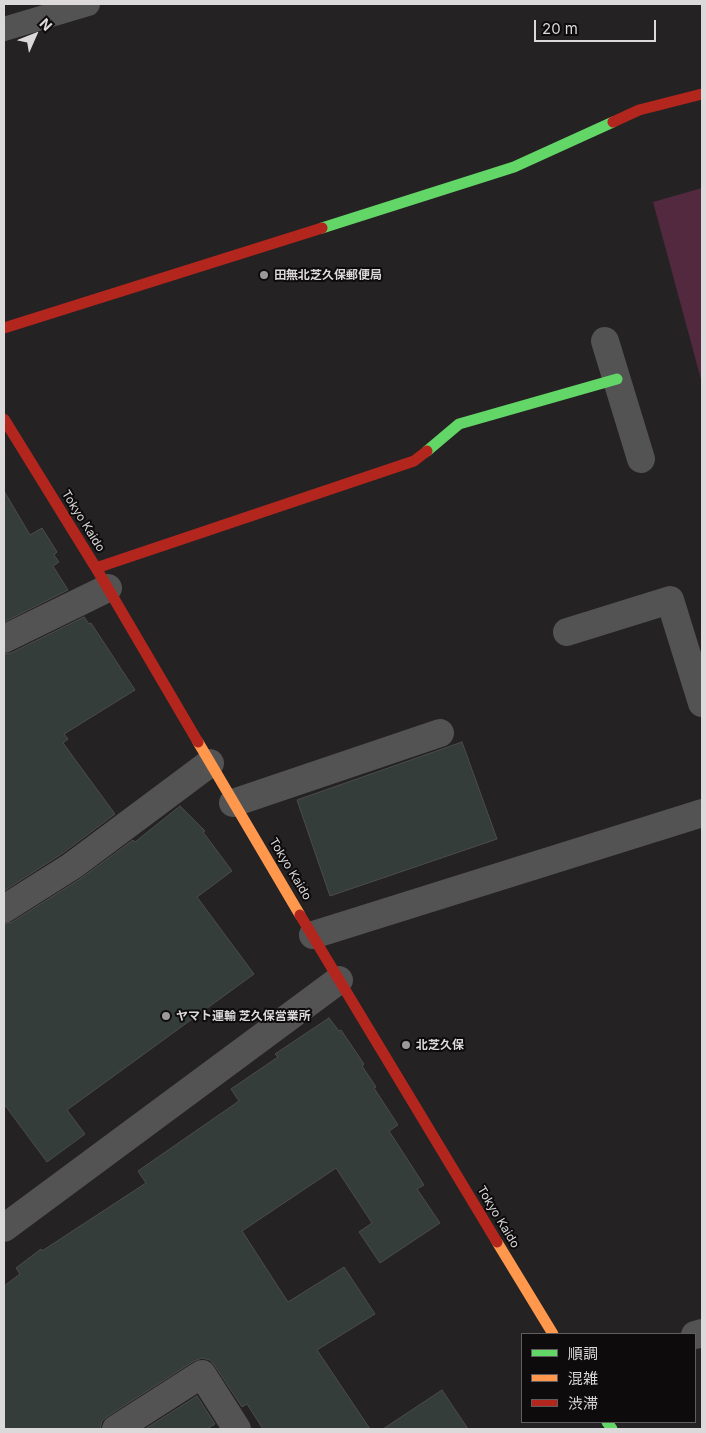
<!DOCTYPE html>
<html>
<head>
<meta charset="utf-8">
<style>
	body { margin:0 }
	#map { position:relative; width:706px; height:1433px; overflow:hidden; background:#242223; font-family:Inter,"Noto Sans JP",sans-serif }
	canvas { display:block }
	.frame { position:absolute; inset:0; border:5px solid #dcd9da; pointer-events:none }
	.legend { position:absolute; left:521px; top:1333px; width:175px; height:90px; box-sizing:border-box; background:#0d0b0c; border:1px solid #605d5e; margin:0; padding:6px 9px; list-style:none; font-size:15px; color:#dcd9da }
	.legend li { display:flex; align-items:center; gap:10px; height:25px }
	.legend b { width:25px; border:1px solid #605d5e }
	.north { position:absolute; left:10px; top:10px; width:50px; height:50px; -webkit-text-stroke:4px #0d0b0c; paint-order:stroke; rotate:46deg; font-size:14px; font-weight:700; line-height:20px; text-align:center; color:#dcd9da }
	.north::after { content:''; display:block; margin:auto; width:18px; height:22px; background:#dcd9da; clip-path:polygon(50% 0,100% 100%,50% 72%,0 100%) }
	.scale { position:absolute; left:534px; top:20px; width:122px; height:22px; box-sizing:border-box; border:2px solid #dcd9da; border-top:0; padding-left:6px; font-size:15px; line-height:18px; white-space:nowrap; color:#dcd9da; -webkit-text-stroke:4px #0d0b0c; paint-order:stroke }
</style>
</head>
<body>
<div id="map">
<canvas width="706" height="1433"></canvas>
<div class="frame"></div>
<ul class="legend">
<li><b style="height:6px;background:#63d668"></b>順調</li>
<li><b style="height:6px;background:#ff974d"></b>混雑</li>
<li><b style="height:6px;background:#b3261e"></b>渋滞</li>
</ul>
<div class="north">N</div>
<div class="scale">20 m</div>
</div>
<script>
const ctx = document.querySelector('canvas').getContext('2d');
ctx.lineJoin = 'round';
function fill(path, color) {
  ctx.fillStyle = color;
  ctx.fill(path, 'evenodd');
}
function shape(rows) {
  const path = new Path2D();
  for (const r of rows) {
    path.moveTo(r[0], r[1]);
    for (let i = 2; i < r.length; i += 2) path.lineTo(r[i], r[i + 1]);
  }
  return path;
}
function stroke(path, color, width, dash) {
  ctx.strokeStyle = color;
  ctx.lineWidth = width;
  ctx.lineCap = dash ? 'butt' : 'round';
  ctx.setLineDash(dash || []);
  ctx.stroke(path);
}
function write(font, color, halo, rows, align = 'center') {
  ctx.font = font + ' Inter,"Noto Sans JP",sans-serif';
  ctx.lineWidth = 4;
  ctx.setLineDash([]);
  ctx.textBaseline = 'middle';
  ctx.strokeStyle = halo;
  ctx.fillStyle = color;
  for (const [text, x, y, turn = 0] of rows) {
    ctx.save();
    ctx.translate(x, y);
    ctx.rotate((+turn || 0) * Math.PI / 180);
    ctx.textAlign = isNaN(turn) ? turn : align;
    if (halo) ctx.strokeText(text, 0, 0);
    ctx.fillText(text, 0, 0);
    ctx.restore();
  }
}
const green = shape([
	[702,188,702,383,653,202]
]);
const building = shape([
	[4,491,30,535,42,528,57,552,54,555,59,562,53,566,68,590,4,622,4,491],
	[84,617,89,624,91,623,135,690,64,734,68,739,63,743,115,814,63,853,4,891,4,654,11,653,84,617],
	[462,742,497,839,330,896,297,800,462,742],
	[180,806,205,831,203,832,232,871,197,897,254,974,67,1110,85,1134,47,1162,4,1104,4,924,12,922,80,879,133,840,135,842,180,806],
	[329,1018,339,1031,341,1030,364,1064,362,1066,376,1087,374,1088,398,1125,389,1131,424,1185,417,1189,440,1223,380,1263,359,1232,372,1223,336,1168,242,1231,288,1302,344,1267,375,1314,317,1350,370,1429,263,1429,247,1404,242,1407,215,1366,210,1360,202,1358,194,1361,108,1416,102,1421,100,1429,4,1429,4,1286,20,1274,16,1268,41,1249,42,1251,146,1183,138,1171,239,1101,231,1089,278,1057,275,1054,329,1018],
	[442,1390,468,1429,383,1429,442,1390],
	[197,1396,215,1424,207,1429,145,1429,197,1396]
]);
const lane = shape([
	[4,29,88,4]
]);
const street = shape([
	[605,341,641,459],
	[567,632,670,600,702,703],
	[4,639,108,588],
	[233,803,440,733],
	[4,909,72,866,210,763],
	[313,935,702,813],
	[4,1228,339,980],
	[695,1335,702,1333],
	[116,1429,202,1374,237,1429]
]);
const fast = shape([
	[322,228,514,167,613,122],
	[427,451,459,424,617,379],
	[607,1422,612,1429]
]);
const slow = shape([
	[198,742,300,915],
	[497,1242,553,1334]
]);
const jam = shape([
	[613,122,639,110,702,94],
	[4,328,322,228],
	[4,419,96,568,198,742],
	[96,568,414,461,427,451],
	[300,915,497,1242]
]);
const markers = [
	[264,275,5,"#9c999a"],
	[166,1016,5,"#9c999a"],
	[406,1045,5,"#9c999a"]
];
const poiNames = [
	["田無北芝久保郵便局",274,275],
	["ヤマト運輸 芝久保営業所",176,1016],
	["北芝久保",416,1045]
];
const streetNames = [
	["Tokyo Kaido",83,521,58],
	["Tokyo Kaido",290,869,59],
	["Tokyo Kaido",498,1217,59]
];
fill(green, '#52293f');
fill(building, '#343d39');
stroke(building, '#4c4c4c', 1);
stroke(lane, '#545354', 24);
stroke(street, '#545354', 28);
stroke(fast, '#63d668', 11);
stroke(slow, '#ff974d', 11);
stroke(jam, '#b3261e', 11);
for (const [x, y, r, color] of markers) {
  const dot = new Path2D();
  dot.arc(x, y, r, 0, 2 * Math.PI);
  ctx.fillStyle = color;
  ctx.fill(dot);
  stroke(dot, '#0d0b0c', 2);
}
write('bold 12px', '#dcd9da', '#0d0b0c', poiNames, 'left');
write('12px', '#dcd9da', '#0d0b0c', streetNames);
</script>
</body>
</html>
